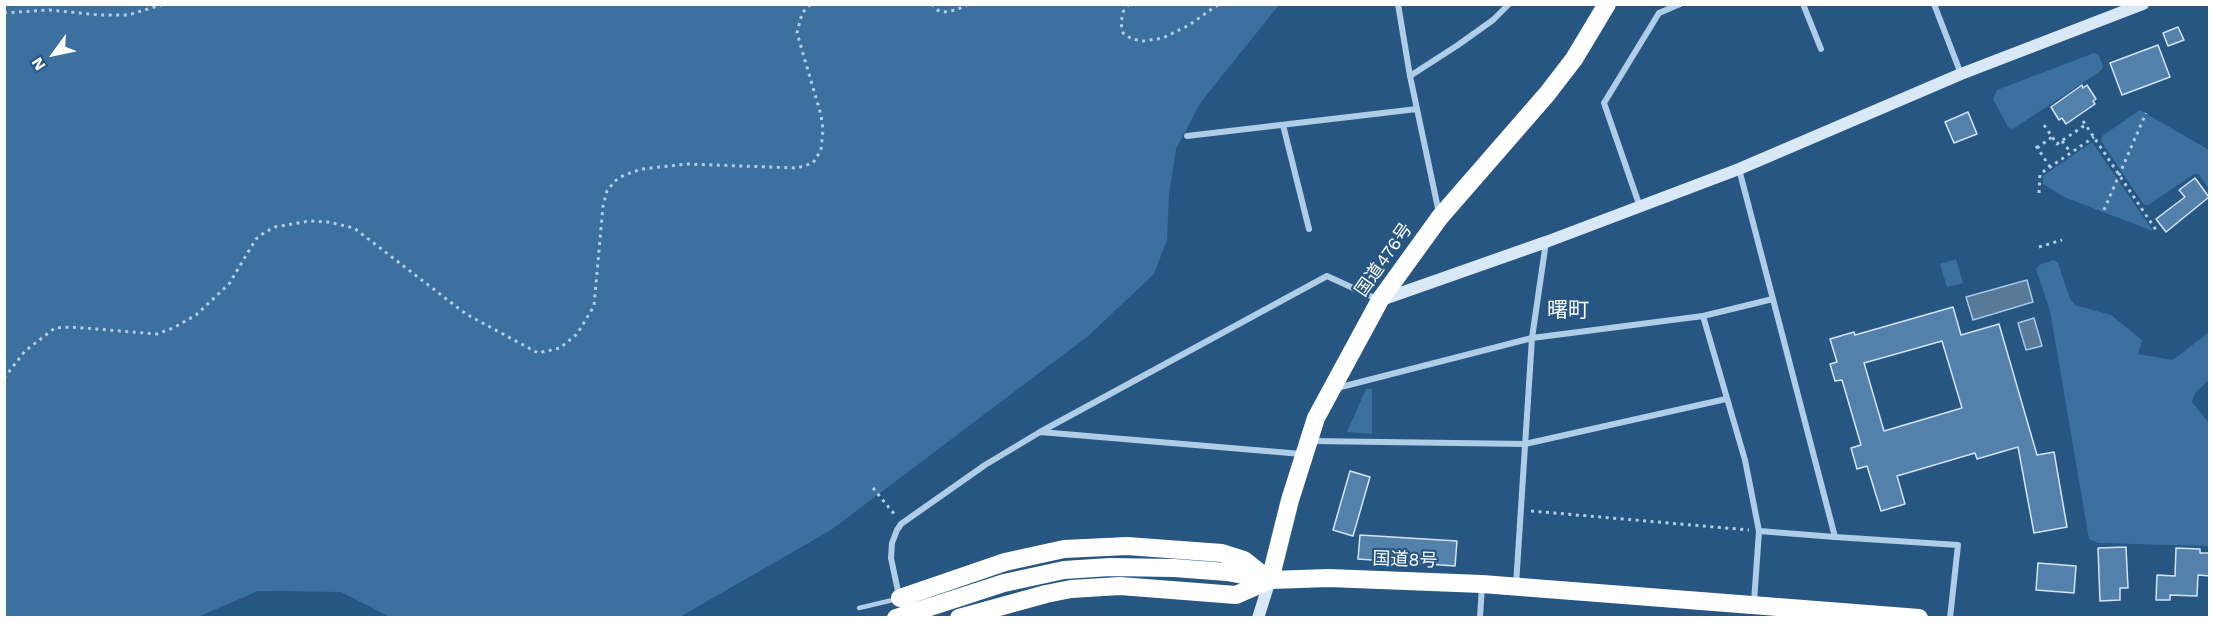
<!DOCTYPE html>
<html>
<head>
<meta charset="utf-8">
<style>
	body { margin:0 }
	#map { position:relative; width:2214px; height:622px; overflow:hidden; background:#275683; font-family:"Work Sans",sans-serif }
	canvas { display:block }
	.frame { position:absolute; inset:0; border:6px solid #fff; pointer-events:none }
	.north { position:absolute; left:24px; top:24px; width:60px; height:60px; -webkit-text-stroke:4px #275683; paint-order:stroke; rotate:237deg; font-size:16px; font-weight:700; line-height:24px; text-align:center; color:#fff }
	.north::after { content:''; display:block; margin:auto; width:21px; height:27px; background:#fff; clip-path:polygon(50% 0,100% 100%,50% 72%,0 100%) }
</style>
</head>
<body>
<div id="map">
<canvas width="2214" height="622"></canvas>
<div class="frame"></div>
<div class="north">N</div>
</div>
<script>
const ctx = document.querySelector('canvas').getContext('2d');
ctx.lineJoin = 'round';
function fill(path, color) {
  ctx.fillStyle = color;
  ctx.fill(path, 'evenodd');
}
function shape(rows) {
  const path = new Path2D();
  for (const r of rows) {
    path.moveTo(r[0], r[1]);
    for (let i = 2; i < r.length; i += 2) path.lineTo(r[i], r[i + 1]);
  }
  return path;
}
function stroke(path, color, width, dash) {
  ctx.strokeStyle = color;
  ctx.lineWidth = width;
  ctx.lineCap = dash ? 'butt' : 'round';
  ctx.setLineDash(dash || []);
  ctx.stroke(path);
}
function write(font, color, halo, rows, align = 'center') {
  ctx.font = font + ' "Work Sans","Noto Sans JP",sans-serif';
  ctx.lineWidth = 4.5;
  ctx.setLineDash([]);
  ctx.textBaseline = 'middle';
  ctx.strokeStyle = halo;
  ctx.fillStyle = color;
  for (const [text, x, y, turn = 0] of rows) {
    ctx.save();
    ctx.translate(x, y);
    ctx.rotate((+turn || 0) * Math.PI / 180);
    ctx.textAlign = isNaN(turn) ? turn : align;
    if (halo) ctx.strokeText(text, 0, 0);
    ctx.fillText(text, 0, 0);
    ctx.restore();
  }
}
const green = shape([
	[4,5,5,4,1279,5,1201,102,1176,149,1169,194,1167,240,1154,274,1087,337,831,530,678,618,390,617,341,592,258,591,198,617,5,617],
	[2094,53,2099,56,2103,66,2102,70,2013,129,2008,127,1993,99,1997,90],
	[2140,110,2209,150,2209,189,2199,174,2194,174,2148,205,2144,205,2101,141,2102,136],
	[2092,142,2153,231,2064,197,2043,184,2043,176],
	[1956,259,1963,283,1947,287,1940,264],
	[2054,260,2058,263,2070,299,2075,305,2111,315,2142,340,2138,354,2173,360,2209,332,2209,380,2195,393,2192,402,2209,423,2209,546,2098,543,2089,539,2050,311,2036,269,2039,265],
	[1366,389,1372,389,1372,434,1347,432]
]);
const water = shape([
	[2027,280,2033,302,1973,320,1966,297,2027,280],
	[2034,318,2042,346,2026,350,2018,323,2034,318]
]);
const building = shape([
	[2178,27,2184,40,2168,46,2163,33,2178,27],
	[2158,45,2170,77,2122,95,2110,63,2158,45],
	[2082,85,2083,88,2087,85,2096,99,2093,101,2095,104,2066,124,2062,118,2059,120,2051,107,2082,85],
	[1968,112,1977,134,1954,143,1945,122,1968,112],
	[2195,178,2209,197,2166,232,2156,219,2185,197,2179,190,2195,178],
	[1953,307,1961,335,1999,324,2037,455,2054,452,2067,527,2034,533,2018,447,1977,459,1975,453,1897,476,1905,504,1881,511,1867,466,1857,469,1851,448,1861,445,1842,380,1835,381,1830,364,1837,362,1830,339,1854,332,1855,335,1953,307],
	[1942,341,1962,408,1884,431,1864,363,1942,341],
	[1350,471,1370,477,1353,536,1333,530,1350,471],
	[1360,535,1457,541,1455,566,1358,559,1360,535],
	[2126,547,2128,588,2120,588,2120,600,2100,601,2098,548,2126,547],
	[2176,548,2200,549,2200,553,2210,553,2210,576,2198,575,2197,596,2170,595,2170,600,2156,600,2157,575,2175,576,2176,548],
	[2038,563,2076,566,2074,593,2036,590,2038,563]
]);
const path = shape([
	[417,4,435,4],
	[932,4,937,10,944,12,956,10,969,4],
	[1129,4,1123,12,1121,23,1123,33,1132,39,1143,41,1163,38,1189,25,1219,4],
	[4,13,49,10,100,15,128,15,164,4],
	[2083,121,2158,233],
	[2044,125,2057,144,2085,125],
	[2062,141,2071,153],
	[2036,146,2050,167],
	[2037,148,2052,137],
	[2039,193,2040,174,2094,137],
	[2104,210,2146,113],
	[2039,247,2062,240],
	[4,378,25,351,55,328,71,327,157,334,173,328,196,315,229,284,256,239,265,232,275,227,309,221,328,222,354,228,466,314,538,353,560,348,577,334,594,306,603,206,607,191,615,181,624,175,642,169,687,164,797,168,813,163,821,150,823,130,821,115,797,33,802,13,811,4],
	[873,488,895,515],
	[1531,511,1749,530]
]);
const lane = shape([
	[859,608,897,599]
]);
const street = shape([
	[1398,4,1410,76,1439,213],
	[1803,4,1821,49],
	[1934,4,1961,74],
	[1410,76,1458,45,1493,20,1509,4],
	[1283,125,1309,229],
	[1187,136,1417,109],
	[1739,169,1835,537,1759,531],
	[1640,207,1604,103,1659,13,1680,4],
	[1703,316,1745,460,1759,531,1754,602],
	[1337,388,1532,338,1703,316,1773,299],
	[1040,432,1302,454],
	[1312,441,1525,444,1726,399],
	[1835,537,1958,545,1950,618],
	[1516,585,1532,338,1546,242],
	[899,596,891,558,892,543,897,530,901,524,985,465,1040,432,1327,276,1379,300],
	[1480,618,1482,585]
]);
const secondary = shape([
	[1381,300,1546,242,1739,169,1961,74,2143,4],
	[1258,618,1270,580]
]);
const highway = shape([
	[1270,580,1290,500,1316,418,1380,300,1440,217,1547,94,1574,59,1607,4],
	[900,598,1005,562,1064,549,1127,546,1222,553,1244,560,1268,579],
	[896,618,1004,583,1064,570,1110,567,1174,568,1227,572,1270,580,1329,578,1482,584,1919,618],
	[959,618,1046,594,1071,589,1120,586,1236,595,1270,580]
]);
const streetNames = [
	["国道476号",1384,260,-55],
	["国道8号",1405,560,2]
];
const quarterNames = [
	["曙町",1568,311]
];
fill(green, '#3b709f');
fill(water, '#597a99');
stroke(water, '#a4c8e7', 1.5);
fill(building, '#5381ac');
stroke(building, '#d3e5f5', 1.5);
stroke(path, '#b0cde7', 3, [3, 4.5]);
stroke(lane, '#b0cde7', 4.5);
stroke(street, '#b0cde7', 6);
stroke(secondary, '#d9e8f6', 12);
stroke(highway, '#fff', 18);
write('18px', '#fff', '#275683', streetNames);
write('21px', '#fff', '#275683', quarterNames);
</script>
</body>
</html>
